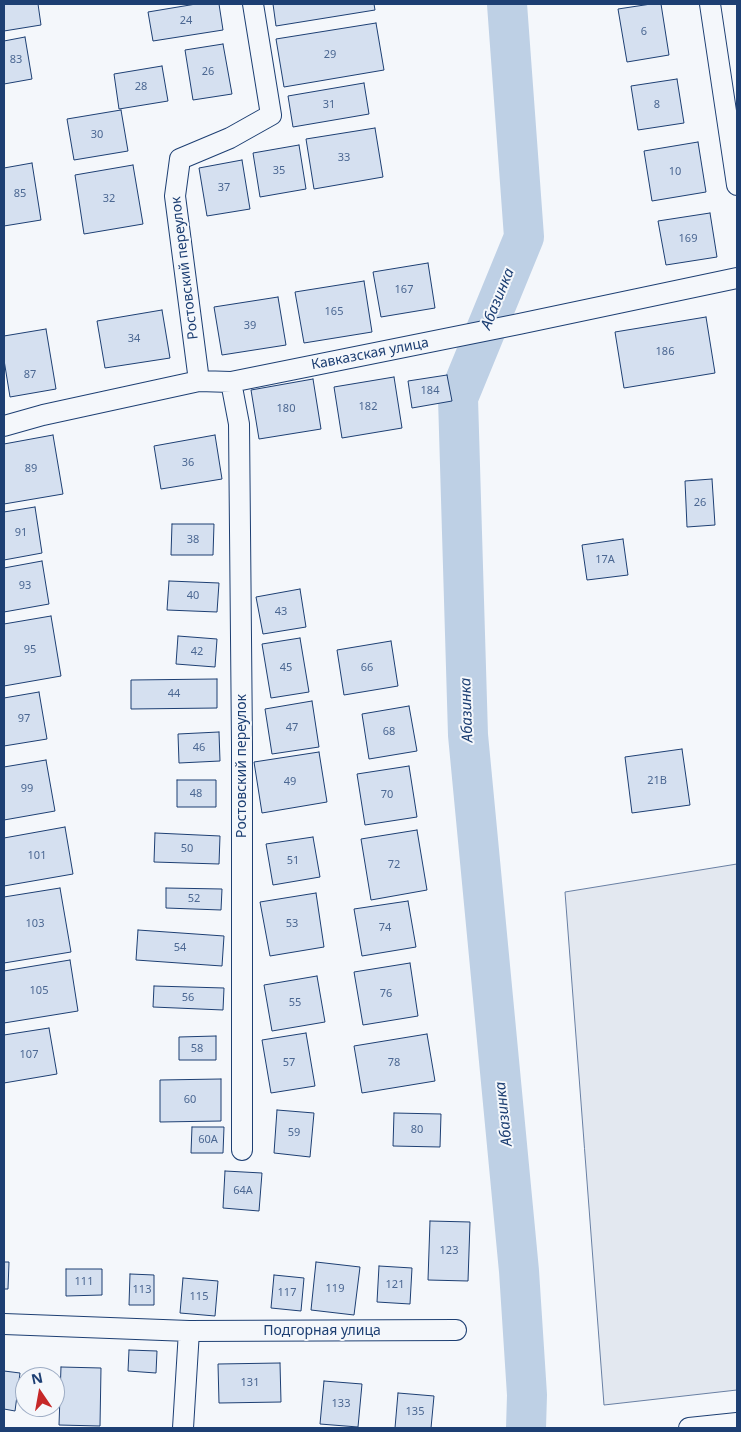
<!DOCTYPE html>
<html>
<head>
<meta charset="utf-8">
<style>
	body { margin:0 }
	#map { position:relative; width:741px; height:1432px; overflow:hidden; background:#f4f7fb; font-family:"Noto Sans",sans-serif }
	canvas { display:block }
	.frame { position:absolute; inset:0; border:5px solid #1d3f73; pointer-events:none }
	.north { position:absolute; left:15px; top:1367px; width:50px; height:50px; box-sizing:border-box; background:#f4f7fb; border:1px solid #9eadc5; border-radius:50%; rotate:348deg; font-size:14px; font-weight:700; line-height:20px; text-align:center; color:#1d3f73 }
	.north::after { content:''; display:block; margin:auto; width:18px; height:22px; background:#c62828; clip-path:polygon(50% 0,100% 100%,50% 72%,0 100%) }
</style>
</head>
<body>
<div id="map">
<canvas width="741" height="1432"></canvas>
<div class="frame"></div>
<div class="north">N</div>
</div>
<script>
const ctx = document.querySelector('canvas').getContext('2d');
ctx.lineJoin = 'round';
function fill(path, color) {
  ctx.fillStyle = color;
  ctx.fill(path, 'evenodd');
}
function shape(rows) {
  const path = new Path2D();
  for (const r of rows) {
    path.moveTo(r[0], r[1]);
    for (let i = 2; i < r.length; i += 2) path.lineTo(r[i], r[i + 1]);
  }
  return path;
}
function stroke(path, color, width, dash) {
  ctx.strokeStyle = color;
  ctx.lineWidth = width;
  ctx.lineCap = dash ? 'butt' : 'round';
  ctx.setLineDash(dash || []);
  ctx.stroke(path);
}
function write(font, color, halo, rows, align = 'center') {
  ctx.font = font + ' "Noto Sans",sans-serif';
  ctx.lineWidth = 4;
  ctx.setLineDash([]);
  ctx.textBaseline = 'middle';
  ctx.strokeStyle = halo;
  ctx.fillStyle = color;
  for (const [text, x, y, turn = 0] of rows) {
    ctx.save();
    ctx.translate(x, y);
    ctx.rotate((+turn || 0) * Math.PI / 180);
    ctx.textAlign = isNaN(turn) ? turn : align;
    if (halo) ctx.strokeText(text, 0, 0);
    ctx.fillText(text, 0, 0);
    ctx.restore();
  }
}
const parking = shape([
	[737,864,737,1390,604,1405,565,892,737,864]
]);
const river = shape([
	[507,4,524,237,458,398,468,735,519,1271,527,1395,526,1428]
]);
const building = shape([
	[4,4,38,4,41,25,4,31,4,4],
	[196,4,219,4,223,30,153,41,148,12,196,4],
	[273,4,374,4,375,10,276,26,273,4],
	[651,4,661,4,669,55,627,62,618,9,651,4],
	[376,23,384,70,284,87,276,39,376,23],
	[25,37,32,79,4,84,4,41,25,37],
	[223,44,232,94,193,100,185,50,223,44],
	[162,66,168,101,119,109,114,74,162,66],
	[677,79,684,123,638,130,631,86,677,79],
	[364,83,369,114,293,127,288,96,364,83],
	[121,110,128,151,74,160,67,119,121,110],
	[375,128,383,177,314,189,306,139,375,128],
	[698,142,706,192,652,201,644,151,698,142],
	[299,145,306,189,260,197,253,153,299,145],
	[242,160,250,209,207,216,199,168,242,160],
	[32,163,41,220,4,226,4,168,32,163],
	[133,165,143,224,84,234,75,175,133,165],
	[710,213,717,257,666,265,658,221,710,213],
	[428,263,435,308,381,317,373,272,428,263],
	[364,281,372,332,304,343,295,292,364,281],
	[278,297,286,345,222,355,214,307,278,297],
	[162,310,170,358,105,368,97,321,162,310],
	[706,317,715,373,624,388,615,332,706,317],
	[46,329,56,389,10,397,4,360,4,336,46,329],
	[447,375,452,401,412,408,408,381,447,375],
	[394,377,402,428,342,438,334,387,394,377],
	[313,379,321,429,259,439,251,390,313,379],
	[53,435,63,494,4,504,4,444,53,435],
	[215,435,222,479,161,489,154,446,215,435],
	[712,479,715,525,687,527,685,481,712,479],
	[35,507,42,553,4,560,4,512,35,507],
	[172,524,214,524,213,555,171,555,172,524],
	[623,539,628,575,587,580,582,545,623,539],
	[42,561,49,604,4,612,4,568,42,561],
	[169,581,219,583,217,612,167,610,169,581],
	[300,589,306,627,263,634,256,597,300,589],
	[51,616,61,676,4,686,4,624,51,616],
	[178,636,217,639,215,667,176,664,178,636],
	[300,638,309,692,271,698,262,644,300,638],
	[391,641,398,686,344,695,337,650,391,641],
	[217,679,217,708,131,709,131,680,217,679],
	[39,692,47,739,4,746,4,698,39,692],
	[312,701,319,747,272,754,265,709,312,701],
	[409,706,417,751,369,759,362,714,409,706],
	[219,732,220,761,179,763,178,734,219,732],
	[682,749,690,805,632,813,625,757,682,749],
	[319,752,327,802,262,813,254,762,319,752],
	[46,760,55,811,4,820,4,767,46,760],
	[409,766,417,817,365,825,357,774,409,766],
	[177,780,216,780,216,807,177,807,177,780],
	[65,827,73,874,4,886,4,838,65,827],
	[417,830,427,890,371,900,361,839,417,830],
	[155,833,220,836,219,864,154,862,155,833],
	[313,837,320,877,273,885,266,844,313,837],
	[60,888,71,952,4,963,4,897,60,888],
	[166,888,222,889,221,910,166,908,166,888],
	[316,893,324,947,270,956,260,902,316,893],
	[408,901,416,947,362,956,354,909,408,901],
	[138,930,224,936,222,966,136,960,138,930],
	[70,960,78,1011,4,1023,4,971,70,960],
	[410,963,418,1016,363,1025,354,972,410,963],
	[317,976,325,1022,272,1031,264,985,317,976],
	[154,986,224,988,223,1010,153,1007,154,986],
	[49,1028,57,1074,4,1083,4,1035,49,1028],
	[306,1033,315,1086,271,1093,262,1040,306,1033],
	[427,1034,435,1081,362,1093,354,1046,427,1034],
	[216,1036,216,1060,179,1060,179,1037,216,1036],
	[221,1079,221,1121,160,1122,160,1080,221,1079],
	[277,1110,314,1113,310,1157,274,1153,277,1110],
	[394,1113,441,1114,440,1147,393,1146,394,1113],
	[192,1127,224,1127,223,1153,191,1153,192,1127],
	[225,1171,262,1173,259,1211,223,1208,225,1171],
	[430,1221,470,1222,468,1281,428,1280,430,1221],
	[4,1262,9,1262,8,1289,4,1289,4,1262],
	[316,1262,360,1267,354,1315,311,1310,316,1262],
	[379,1266,412,1268,410,1304,377,1302,379,1266],
	[66,1269,102,1269,102,1295,66,1296,66,1269],
	[130,1274,154,1275,154,1305,129,1305,130,1274],
	[274,1275,304,1278,301,1311,271,1308,274,1275],
	[183,1278,218,1281,215,1316,180,1313,183,1278],
	[129,1350,157,1351,156,1373,128,1371,129,1350],
	[280,1363,281,1402,219,1403,218,1364,280,1363],
	[61,1367,101,1368,100,1426,59,1425,61,1367],
	[4,1371,20,1373,15,1411,4,1409,4,1371],
	[324,1381,362,1384,358,1427,320,1424,324,1381],
	[398,1393,434,1396,431,1428,395,1428,398,1393]
]);
const street = shape([
	[710,4,737,185],
	[199,381,175,196,180,159,230,138,271,115,253,4],
	[231,382,239,424,242,745,242,1150],
	[4,426,43,415,199,381,231,382,519,324,737,278],
	[4,1324,189,1331,456,1330],
	[183,1428,189,1331],
	[689,1428,737,1423]
]);
const numberNames = [
	["24",186,21],
	["6",644,32],
	["29",330,55],
	["83",16,60],
	["26",208,72],
	["28",141,87],
	["31",329,105],
	["8",657,105],
	["30",97,135],
	["33",344,158],
	["35",279,171],
	["10",675,172],
	["37",224,188],
	["85",20,194],
	["32",109,199],
	["169",688,239],
	["167",404,290],
	["165",334,312],
	["39",250,326],
	["34",134,339],
	["186",665,352],
	["87",30,375],
	["184",430,391],
	["182",368,407],
	["180",286,409],
	["36",188,463],
	["89",31,469],
	["26",700,503],
	["91",21,533],
	["38",193,540],
	["17А",605,560],
	["93",25,586],
	["40",193,596],
	["43",281,612],
	["95",30,650],
	["42",197,652],
	["45",286,668],
	["66",367,668],
	["44",174,694],
	["97",24,719],
	["47",292,728],
	["68",389,732],
	["46",199,748],
	["21В",657,781],
	["49",290,782],
	["99",27,789],
	["48",196,794],
	["70",387,795],
	["50",187,849],
	["101",37,856],
	["51",293,861],
	["72",394,865],
	["52",194,899],
	["103",35,924],
	["53",292,924],
	["74",385,928],
	["54",180,948],
	["105",39,991],
	["76",386,994],
	["56",188,998],
	["55",295,1003],
	["58",197,1049],
	["107",29,1055],
	["57",289,1063],
	["78",394,1063],
	["60",190,1100],
	["80",417,1130],
	["59",294,1133],
	["60А",208,1140],
	["64А",243,1191],
	["123",449,1251],
	["111",84,1282],
	["121",395,1285],
	["119",335,1289],
	["113",142,1290],
	["117",287,1293],
	["115",199,1297],
	["131",250,1383],
	["133",341,1404],
	["135",415,1412]
];
const streetNames = [
	["Ростовский переулок",185,268,-97],
	["Кавказская улица",370,354,-11],
	["Ростовский переулок",242,766,-90],
	["Подгорная улица",322,1331]
];
const waterNames = [
	["Абазинка",498,299,-68],
	["Абазинка",467,710,-92],
	["Абазинка",504,1114,-96]
];
fill(parking, '#e3e8f0');
stroke(parking, '#687fa3', 1);
stroke(river, '#bed0e5', 40);
fill(building, '#d5e0f0');
stroke(building, '#1d3f73', 1);
stroke(street, '#1d3f73', 22);
stroke(street, '#f4f7fb', 20);
write('11px', '#4b6792', null, numberNames);
write('14px', '#1d3f73', '#f4f7fb', streetNames);
write('italic 15px', '#1d3f73', '#f4f7fb', waterNames);
</script>
</body>
</html>
